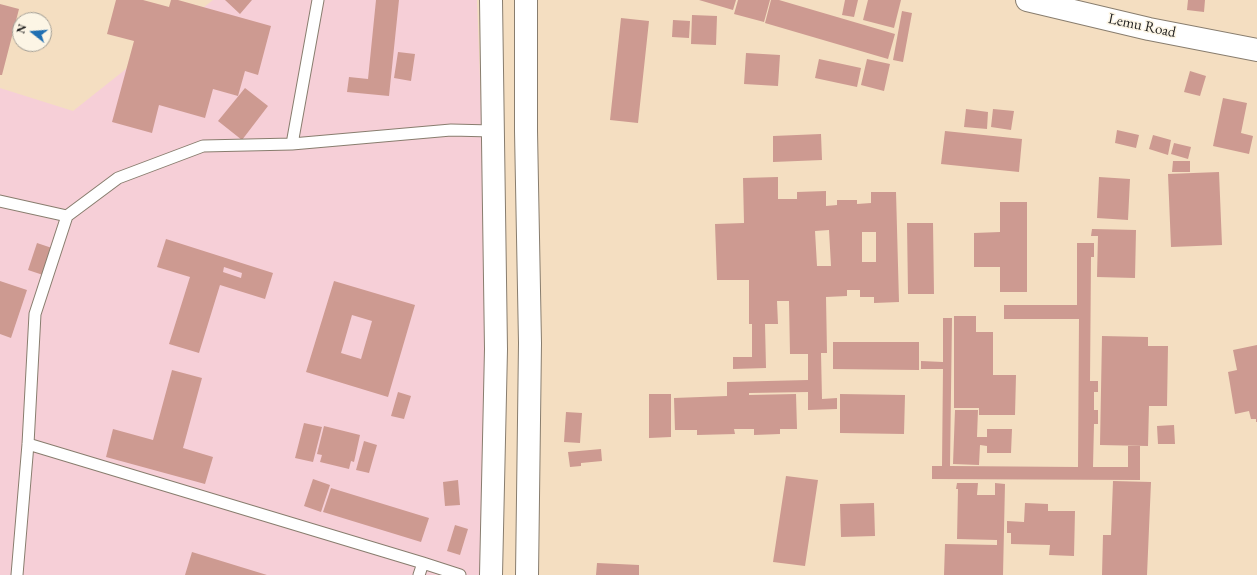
<!DOCTYPE html>
<html>
<head>
<meta charset="utf-8">
<style>
	body { margin:0 }
	#map { position:relative; width:1257px; height:575px; overflow:hidden; background:#f4dec1; font-family:"EB Garamond",serif }
	canvas { display:block }
	.north { position:absolute; left:12px; top:12px; width:40px; height:40px; box-sizing:border-box; background:#fcf5e5; border:1px solid #a29e95; border-radius:50%; rotate:287deg; font-size:11px; font-weight:700; line-height:16px; text-align:center; color:#1c1c1c }
	.north::after { content:''; display:block; margin:auto; width:14px; height:18px; background:#1f6fb2; clip-path:polygon(50% 0,100% 100%,50% 72%,0 100%) }
</style>
</head>
<body>
<div id="map">
<canvas width="1257" height="575"></canvas>
<div class="north">N</div>
</div>
<script>
const ctx = document.querySelector('canvas').getContext('2d');
ctx.lineJoin = 'round';
function fill(path, color) {
  ctx.fillStyle = color;
  ctx.fill(path, 'evenodd');
}
function shape(rows) {
  const path = new Path2D();
  for (const r of rows) {
    path.moveTo(r[0], r[1]);
    for (let i = 2; i < r.length; i += 2) path.lineTo(r[i], r[i + 1]);
  }
  return path;
}
function stroke(path, color, width, dash) {
  ctx.strokeStyle = color;
  ctx.lineWidth = width;
  ctx.lineCap = dash ? 'butt' : 'round';
  ctx.setLineDash(dash || []);
  ctx.stroke(path);
}
function write(font, color, halo, rows, align = 'center') {
  ctx.font = font + ' "EB Garamond",serif';
  ctx.lineWidth = 3;
  ctx.setLineDash([]);
  ctx.textBaseline = 'middle';
  ctx.strokeStyle = halo;
  ctx.fillStyle = color;
  for (const [text, x, y, turn = 0] of rows) {
    ctx.save();
    ctx.translate(x, y);
    ctx.rotate((+turn || 0) * Math.PI / 180);
    ctx.textAlign = isNaN(turn) ? turn : align;
    if (halo) ctx.strokeText(text, 0, 0);
    ctx.fillText(text, 0, 0);
    ctx.restore();
  }
}
const built = shape([
	[213,0,477,0,499,575,0,575,0,88,73,111]
]);
const building = shape([
	[116,0,143,0,169,7,171,0,178,0,271,26,258,75,245,71,238,96,213,89,205,118,159,105,152,133,112,122,134,41,107,34],
	[225,0,252,0,240,14],
	[376,0,399,0,389,96,347,92,349,77,368,79],
	[699,0,736,0,733,10],
	[738,0,770,0,764,22,734,14],
	[771,0,779,0,895,34,888,59,765,23],
	[845,0,858,0,854,17,842,15],
	[868,0,901,0,894,28,863,20],
	[1188,0,1205,0,1204,12,1187,10],
	[0,4,19,9,2,75,0,75],
	[902,11,912,13,903,62,893,60],
	[692,15,717,16,716,45,691,44],
	[621,18,649,21,638,123,610,120],
	[673,20,690,21,689,38,672,37],
	[398,52,415,54,411,81,394,78],
	[746,53,780,55,778,86,744,84],
	[819,59,861,68,857,87,815,78],
	[867,59,890,64,884,91,861,85],
	[1190,71,1206,76,1200,96,1184,92],
	[245,88,268,106,242,140,218,121],
	[1223,98,1247,103,1241,133,1253,136,1249,154,1213,146],
	[966,109,988,112,987,129,964,127],
	[993,109,1014,111,1011,130,991,127],
	[1117,130,1139,135,1136,148,1115,143],
	[945,131,1022,139,1019,172,941,164],
	[821,134,822,160,773,162,773,136],
	[1153,135,1171,140,1168,155,1149,149],
	[1174,143,1191,147,1188,159,1171,154],
	[1173,161,1190,161,1190,172,1172,172],
	[1219,172,1222,245,1171,247,1168,174],
	[778,177,778,199,797,199,797,192,826,191,826,206,837,205,837,200,857,200,857,204,871,203,871,192,896,192,899,302,874,303,874,297,860,297,860,290,847,290,847,296,826,297,827,353,821,353,822,399,837,398,837,409,808,410,808,392,749,393,749,395,796,394,797,429,780,429,780,434,754,435,754,429,734,429,735,434,697,435,697,430,675,430,674,398,727,396,727,382,808,380,808,354,790,354,789,301,777,301,778,324,765,324,766,368,733,369,733,357,752,357,752,324,749,324,749,280,717,280,715,224,744,223,743,178],
	[829,230,831,266,817,266,815,231],
	[862,232,876,232,876,262,862,262],
	[1099,177,1130,179,1128,220,1097,218],
	[1000,202,1027,202,1027,292,1000,292,1000,267,974,267,974,233,1000,232],
	[907,223,933,223,934,294,908,294],
	[1092,229,1136,230,1135,278,1097,277,1098,236,1091,236],
	[166,239,273,273,265,299,220,285,199,353,169,344,190,277,157,267],
	[224,267,242,273,241,278,223,272],
	[37,243,52,248,43,275,28,270],
	[1077,243,1094,243,1094,257,1091,257,1090,381,1098,381,1098,392,1094,392,1094,410,1098,410,1098,424,1094,424,1093,467,1128,467,1128,446,1140,446,1140,480,932,479,932,466,942,466,943,369,921,369,921,361,943,362,943,318,952,318,950,466,1078,467,1079,319,1004,319,1004,305,1077,305],
	[0,281,27,290,11,338,0,334],
	[334,281,415,305,388,397,306,372],
	[352,315,372,321,361,359,341,353],
	[954,316,976,316,976,332,993,332,993,375,1016,375,1015,415,979,415,979,408,954,408],
	[1102,336,1148,337,1148,346,1168,346,1167,406,1149,406,1148,446,1100,445],
	[833,342,919,342,919,370,833,369],
	[1257,345,1257,422,1256,422,1256,419,1251,419,1249,411,1235,414,1228,372,1237,370,1233,350],
	[172,370,202,378,183,448,213,457,205,484,106,457,113,429,153,440],
	[398,392,411,396,404,419,391,416],
	[649,394,671,394,671,437,649,438],
	[840,394,905,395,904,434,840,433],
	[955,410,978,410,977,437,987,437,987,429,1012,429,1011,453,987,453,987,446,980,445,979,465,953,464],
	[566,412,582,413,580,443,564,442],
	[304,423,322,427,313,462,295,458],
	[1174,425,1175,444,1158,444,1157,426],
	[324,426,360,435,354,462,351,461,349,469,320,462,322,455,317,454],
	[364,441,377,445,369,473,356,470],
	[601,449,602,461,581,463,581,466,570,467,568,452],
	[786,476,818,480,805,566,773,562],
	[313,479,330,485,321,512,304,506],
	[458,480,460,505,445,506,443,482],
	[1113,481,1151,482,1147,575,1102,575,1103,535,1111,535],
	[957,483,978,483,977,495,995,495,995,483,1005,484,1003,575,944,575,945,544,997,545,997,540,957,539,958,489,956,489],
	[331,488,429,518,421,542,323,512],
	[874,503,875,536,841,537,840,504],
	[1025,503,1048,504,1048,511,1075,511,1074,556,1049,555,1050,545,1011,544,1011,533,1007,533,1007,521,1024,522],
	[455,525,468,529,460,555,447,551],
	[192,552,267,575,185,575],
	[597,563,639,565,639,575,596,575]
]);
const service = shape([
	[292,144,318,0],
	[0,201,67,216],
	[28,444,423,563,460,575],
	[17,575,28,444,35,314,67,216,118,178,203,146,292,144,451,130,492,131],
	[419,575,423,563]
]);
const minor = shape([
	[1027,0,1149,29,1257,50]
]);
const tertiary = shape([
	[526,0,526,131,530,343,527,575],
	[491,575,496,349,491,0]
]);
const streetNames = [
	["Lemu Road",1142,26,12]
];
fill(built, '#f6cfd7');
fill(building, '#cd9a91');
stroke(service, '#887d6e', 13);
stroke(minor, '#887d6e', 24);
stroke(tertiary, '#887d6e', 24);
stroke(service, '#fff', 11);
stroke(minor, '#fff', 22);
stroke(tertiary, '#fff', 22);
write('15px', '#1c1c1c', '#fcf5e5', streetNames);
</script>
</body>
</html>
